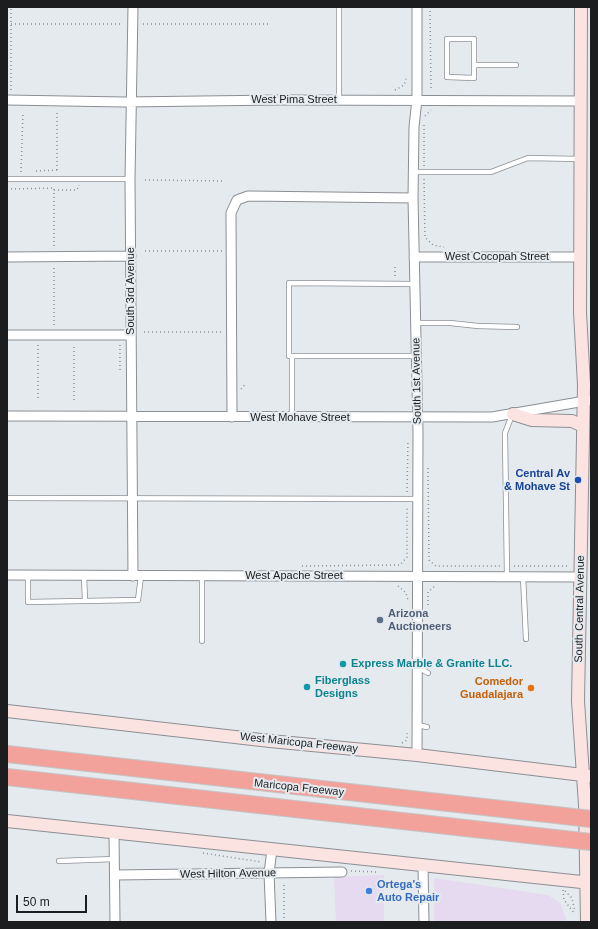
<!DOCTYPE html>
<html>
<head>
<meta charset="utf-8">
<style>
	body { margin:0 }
	#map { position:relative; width:598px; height:929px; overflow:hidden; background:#e5eaef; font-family:Arial,sans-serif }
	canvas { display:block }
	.frame { position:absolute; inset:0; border:8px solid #1c1d1f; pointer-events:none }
	.scale { position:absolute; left:16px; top:895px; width:71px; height:18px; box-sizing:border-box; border:2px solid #1c1d1f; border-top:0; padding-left:5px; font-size:12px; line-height:14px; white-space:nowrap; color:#1c1d1f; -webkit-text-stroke:3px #e5eaef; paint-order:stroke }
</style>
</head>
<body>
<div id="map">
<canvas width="598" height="929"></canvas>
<div class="frame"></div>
<div class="scale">50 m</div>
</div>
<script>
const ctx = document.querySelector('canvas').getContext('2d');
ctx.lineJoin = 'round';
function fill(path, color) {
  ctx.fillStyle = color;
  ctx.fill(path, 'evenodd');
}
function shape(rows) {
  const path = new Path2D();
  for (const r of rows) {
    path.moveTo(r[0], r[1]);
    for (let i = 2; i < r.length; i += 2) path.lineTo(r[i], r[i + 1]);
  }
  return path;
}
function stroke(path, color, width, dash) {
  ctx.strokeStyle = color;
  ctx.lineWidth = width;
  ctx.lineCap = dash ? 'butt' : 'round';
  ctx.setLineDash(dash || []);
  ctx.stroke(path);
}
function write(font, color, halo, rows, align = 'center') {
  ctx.font = font + ' Arial,sans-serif';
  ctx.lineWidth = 4;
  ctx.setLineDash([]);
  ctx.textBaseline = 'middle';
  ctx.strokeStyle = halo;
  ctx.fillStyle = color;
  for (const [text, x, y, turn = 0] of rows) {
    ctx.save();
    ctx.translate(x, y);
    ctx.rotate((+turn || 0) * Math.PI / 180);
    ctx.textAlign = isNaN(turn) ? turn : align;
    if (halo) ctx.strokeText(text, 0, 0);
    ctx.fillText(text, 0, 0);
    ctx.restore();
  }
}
const commercial = shape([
	[384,875,384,922,336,922,334,877],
	[434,878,548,895,560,903,567,922,434,922]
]);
const path = shape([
	[430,7,431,91],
	[11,24,123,24],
	[143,24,268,24],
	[11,90,11,7],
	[395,90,404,85,407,76],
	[57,113,57,170],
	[425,116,431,110],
	[424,125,424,166],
	[36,171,57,170],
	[21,172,23,112],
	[424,179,425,237,433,245,444,247],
	[145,180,224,181],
	[7,189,54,188,54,246],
	[54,190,77,190,79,185],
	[145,251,223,251],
	[395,267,395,278],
	[54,268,54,326],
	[144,332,222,332],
	[38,345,38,400],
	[120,370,120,344],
	[241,389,246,383],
	[74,400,74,345],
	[428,468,429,560,436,566,500,566],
	[407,492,408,440],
	[302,566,400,565,407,557,407,506],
	[514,566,570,566],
	[398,586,406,593,408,600],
	[428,605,428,592,435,586],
	[402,743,407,740,407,733],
	[203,853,261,862],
	[351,871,377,872],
	[563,890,564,900,575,914],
	[565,891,572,898,575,912],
	[284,922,284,882]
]);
const lane = shape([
	[339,7,339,100],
	[474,65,474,78,447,77,447,39,474,39,474,65,516,65],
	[414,172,491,172,528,158,580,159],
	[7,179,130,179],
	[415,284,289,283,289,356,417,356],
	[416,323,450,323,478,326,517,327],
	[292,356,292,417],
	[7,498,418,499],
	[28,575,28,602,138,600,141,576],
	[84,576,85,601],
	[202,576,202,641],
	[507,576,505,433,512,415],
	[523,576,526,639],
	[418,667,428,673],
	[417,725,427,727],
	[59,861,115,859]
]);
const street = shape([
	[417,7,417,99,414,127,413,198,418,432,417,755],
	[7,100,124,102,280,100,581,101],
	[7,257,131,256],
	[414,257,581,257],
	[7,335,130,335],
	[7,416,492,417,591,400],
	[232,417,231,213,237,200,248,196,413,198],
	[7,575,581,577],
	[133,576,130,179,133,7],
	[114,833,115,922],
	[423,866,424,922],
	[115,875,342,872],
	[271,922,269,873,272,850]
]);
const secondary = shape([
	[581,7,580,312,584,385,578,701,585,805,587,922],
	[513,414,532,420,572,421,583,426],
	[7,711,270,741,417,755,591,776],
	[7,821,591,883]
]);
const highway = shape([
	[7,754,556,815],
	[7,777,555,838]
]);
const highwayBridge = shape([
	[556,815,591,819],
	[555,838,591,842]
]);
const markers = [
	[578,480,4,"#1a4fb4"],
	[380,620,4,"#5c6f8a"],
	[343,664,4,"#0f9aa8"],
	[307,687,4,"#0f9aa8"],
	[531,688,4,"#e8710a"],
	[369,891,4,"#3f7fe0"]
];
const streetNames = [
	["West Pima Street",294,100],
	["West Cocopah Street",497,257],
	["South 3rd Avenue",131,291,-90],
	["South 1st Avenue",417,381,-91],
	["West Mohave Street",300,418],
	["West Apache Street",294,576],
	["South Central Avenue",580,609,-89],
	["West Maricopa Freeway",299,743,6],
	["Maricopa Freeway",299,788,6],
	["West Hilton Avenue",228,874,-1]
];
const transitNames = [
	["Central Av",570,474],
	["& Mohave St",570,487]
];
const serviceNames = [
	["Arizona",388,614],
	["Auctioneers",388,627]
];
const cultureNames = [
	["Express Marble & Granite LLC.",351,664],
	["Fiberglass",315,681],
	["Designs",315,694]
];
const foodNames = [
	["Comedor",523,682],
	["Guadalajara",523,695]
];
const shopNames = [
	["Ortega's",377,885],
	["Auto Repair",377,898]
];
fill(commercial, '#e5daef');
stroke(lane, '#8b8f94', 6);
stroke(street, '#8b8f94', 11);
stroke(secondary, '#8b8f94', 14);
stroke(highway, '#c4c4c5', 18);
stroke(path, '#8c8f93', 1.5, [1, 3]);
stroke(lane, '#fff', 4.5);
stroke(street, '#fff', 9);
stroke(secondary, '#fbe3e1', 12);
stroke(highway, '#f2a29a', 16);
stroke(highwayBridge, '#c4c4c5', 18, []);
stroke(highwayBridge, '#f2a29a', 16);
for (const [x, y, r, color] of markers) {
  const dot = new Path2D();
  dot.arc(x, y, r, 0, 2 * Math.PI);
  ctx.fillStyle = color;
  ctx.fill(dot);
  stroke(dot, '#e5eaef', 1.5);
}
write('11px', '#1c1d1f', '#e5eaef', streetNames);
write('bold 11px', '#164399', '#e5eaef', transitNames, 'right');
write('bold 11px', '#4e5e75', '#e5eaef', serviceNames, 'left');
write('bold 11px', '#0d838f', '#e5eaef', cultureNames, 'left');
write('bold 11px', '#c56008', '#e5eaef', foodNames, 'right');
write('bold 11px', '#366cbe', '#e5eaef', shopNames, 'left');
</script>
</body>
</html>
